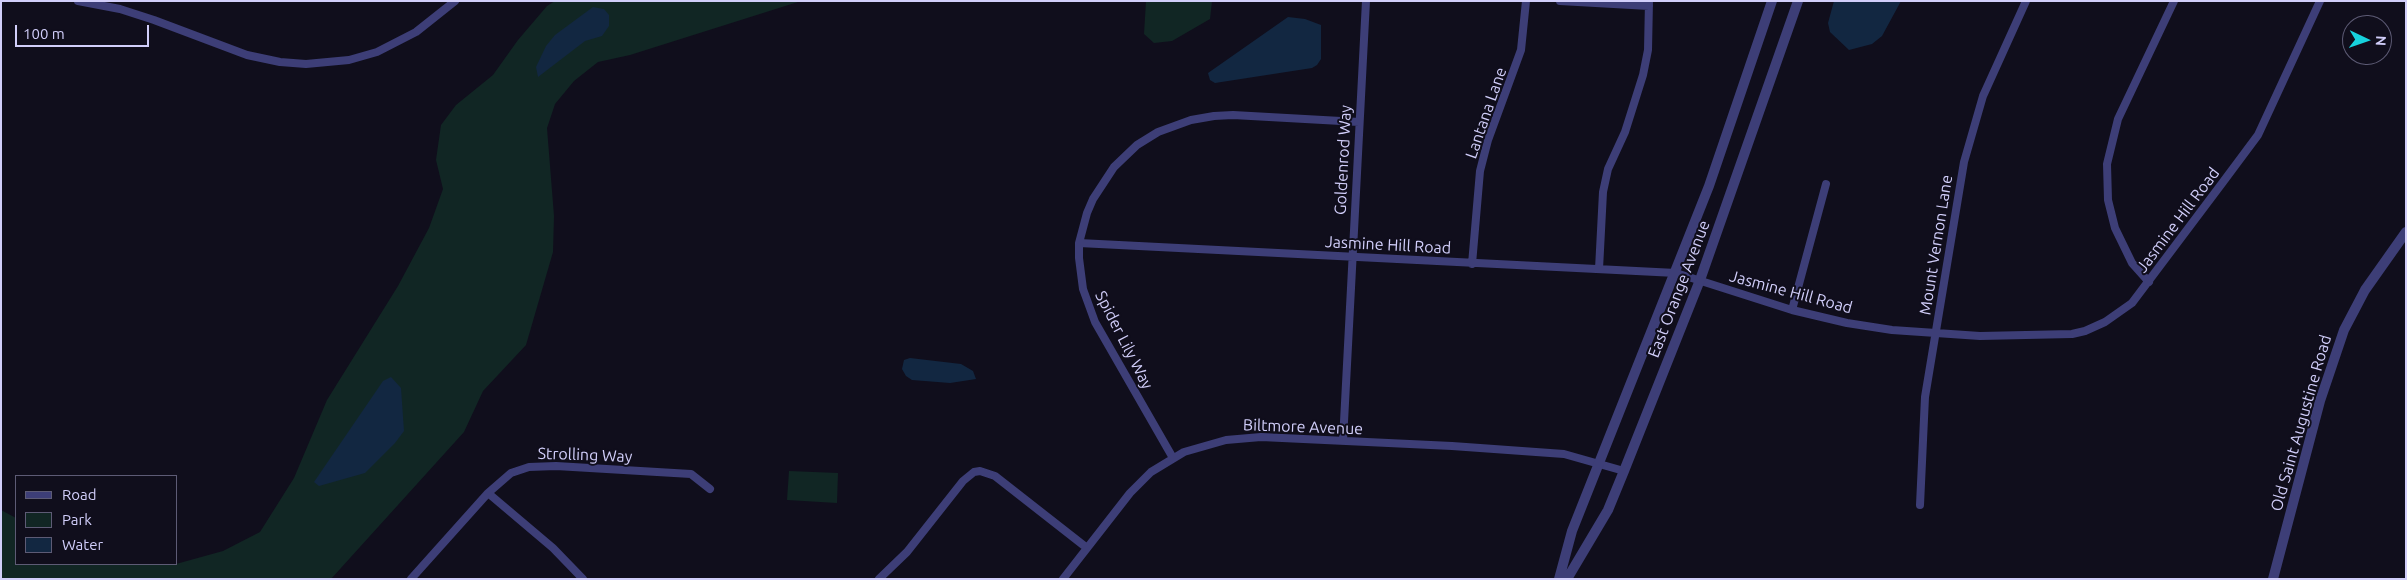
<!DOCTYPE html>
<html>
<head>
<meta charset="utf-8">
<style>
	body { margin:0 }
	#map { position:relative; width:2407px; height:580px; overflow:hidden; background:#100e1c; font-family:Ubuntu,sans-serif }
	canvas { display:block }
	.frame { position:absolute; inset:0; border:2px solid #d1cefa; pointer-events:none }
	.legend { position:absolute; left:15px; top:475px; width:162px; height:90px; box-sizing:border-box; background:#100e1c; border:1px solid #5d5b75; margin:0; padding:6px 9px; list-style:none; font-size:15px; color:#d1cefa }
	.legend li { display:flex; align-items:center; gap:10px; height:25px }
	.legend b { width:25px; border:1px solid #5d5b75 }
	.north { position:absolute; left:2342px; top:15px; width:50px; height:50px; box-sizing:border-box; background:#100e1c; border:1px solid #5d5b75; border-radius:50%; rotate:93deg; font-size:14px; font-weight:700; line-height:20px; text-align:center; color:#d1cefa }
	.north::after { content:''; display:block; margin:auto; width:18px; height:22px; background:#17d2dd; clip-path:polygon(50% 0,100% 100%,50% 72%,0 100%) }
	.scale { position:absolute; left:15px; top:25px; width:134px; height:22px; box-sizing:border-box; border:2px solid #d1cefa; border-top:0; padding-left:6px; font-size:15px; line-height:18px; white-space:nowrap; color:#d1cefa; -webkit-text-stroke:4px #100e1c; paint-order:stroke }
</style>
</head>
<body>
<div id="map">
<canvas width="2407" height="580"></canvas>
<div class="frame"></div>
<ul class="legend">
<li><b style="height:6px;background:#3d3e77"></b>Road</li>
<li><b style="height:14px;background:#112624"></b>Park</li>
<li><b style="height:14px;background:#122741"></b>Water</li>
</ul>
<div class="north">N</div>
<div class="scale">100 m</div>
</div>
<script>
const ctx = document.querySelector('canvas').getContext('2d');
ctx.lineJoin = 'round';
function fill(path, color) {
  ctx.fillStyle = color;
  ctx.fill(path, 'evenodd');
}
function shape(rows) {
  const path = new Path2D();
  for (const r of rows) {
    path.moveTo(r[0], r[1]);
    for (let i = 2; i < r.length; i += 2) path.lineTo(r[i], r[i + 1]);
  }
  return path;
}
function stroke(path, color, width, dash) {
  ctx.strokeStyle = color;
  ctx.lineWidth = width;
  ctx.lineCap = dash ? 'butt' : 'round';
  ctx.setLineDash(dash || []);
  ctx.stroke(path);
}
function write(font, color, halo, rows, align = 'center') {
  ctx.font = font + ' Ubuntu,sans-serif';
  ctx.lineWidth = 4;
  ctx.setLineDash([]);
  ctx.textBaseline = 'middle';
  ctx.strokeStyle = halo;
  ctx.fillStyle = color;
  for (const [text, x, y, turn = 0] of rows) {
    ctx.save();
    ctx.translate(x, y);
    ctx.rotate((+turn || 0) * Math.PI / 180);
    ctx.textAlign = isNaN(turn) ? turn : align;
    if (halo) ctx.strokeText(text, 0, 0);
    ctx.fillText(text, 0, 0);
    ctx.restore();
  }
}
const green = shape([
	[555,1,801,1,630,55,598,62,574,81,555,104,547,128,554,216,553,252,526,345,483,391,464,432,331,579,1,579,1,510,16,518,16,564,176,564,223,551,260,532,294,478,327,400,398,286,429,228,443,189,436,160,441,125,456,105,493,75,518,40,547,6],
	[1146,1,1212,1,1210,19,1172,41,1154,43,1144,34],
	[789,471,838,473,837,503,787,500]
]);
const water = shape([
	[1834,1,1901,1,1882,36,1872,44,1849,50,1830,32,1828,23],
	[593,7,604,9,609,15,609,26,602,36,585,41,538,77,536,67,546,46,555,35],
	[1288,17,1305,19,1321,25,1321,59,1317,65,1312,68,1215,83,1210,80,1208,73],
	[910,358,961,364,973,371,976,379,950,383,912,380,906,376,902,369,904,360],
	[391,377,401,388,404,431,395,443,365,473,319,486,314,482,383,381]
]);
const minor = shape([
	[78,1,120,9,154,20,247,55,280,62,306,64,349,60,377,52,416,32,455,1],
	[1560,1,1649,6],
	[1079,243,1676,273,1792,310,1847,323,1892,330,1980,336,2072,334,2085,331,2105,322,2132,303,2223,182,2258,135,2320,1],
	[1472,264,1480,171,1488,140,1521,50,1526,1],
	[1599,269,1603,192,1608,169,1625,132,1643,75,1648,50,1649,1],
	[2149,282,2132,263,2115,228,2108,200,2107,164,2118,119,2174,1],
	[1792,310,1826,184],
	[1343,441,1366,1],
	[1173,458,1095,322,1083,289,1079,258,1079,243,1087,213,1093,199,1114,167,1137,145,1158,132,1191,120,1214,116,1233,115,1359,122],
	[488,493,553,548,583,579],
	[1920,505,1925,397,1964,162,1983,96,2026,1],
	[411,579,488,493,511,473,529,467,556,466,691,474,710,489],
	[879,579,907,552,963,481,974,472,980,471,995,476,1087,548],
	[1063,579,1130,493,1151,472,1184,452,1226,440,1261,437,1452,446,1564,454,1624,471]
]);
const tertiary = shape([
	[1559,579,1572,531,1709,186,1772,1],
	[1567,579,1608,510,1624,471,1700,280,1798,1],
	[2273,579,2320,401,2344,330,2365,290,2406,232]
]);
const streetNames = [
	["Lantana Lane",1486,113,-71],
	["Goldenrod Way",1343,160,-87],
	["Jasmine Hill Road",2178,220,-53],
	["Jasmine Hill Road",1388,245,3],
	["Mount Vernon Lane",1936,245,-81],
	["East Orange Avenue",1679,289,-69],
	["Jasmine Hill Road",1791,292,15],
	["Spider Lily Way",1124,340,63],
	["Old Saint Augustine Road",2301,423,-74],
	["Biltmore Avenue",1303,427,2],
	["Strolling Way",585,455,2]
];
fill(green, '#112624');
fill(water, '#122741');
stroke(minor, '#3d3e77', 8);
stroke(tertiary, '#3d3e77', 10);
write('16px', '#d1cefa', '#100e1c', streetNames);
</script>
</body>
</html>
